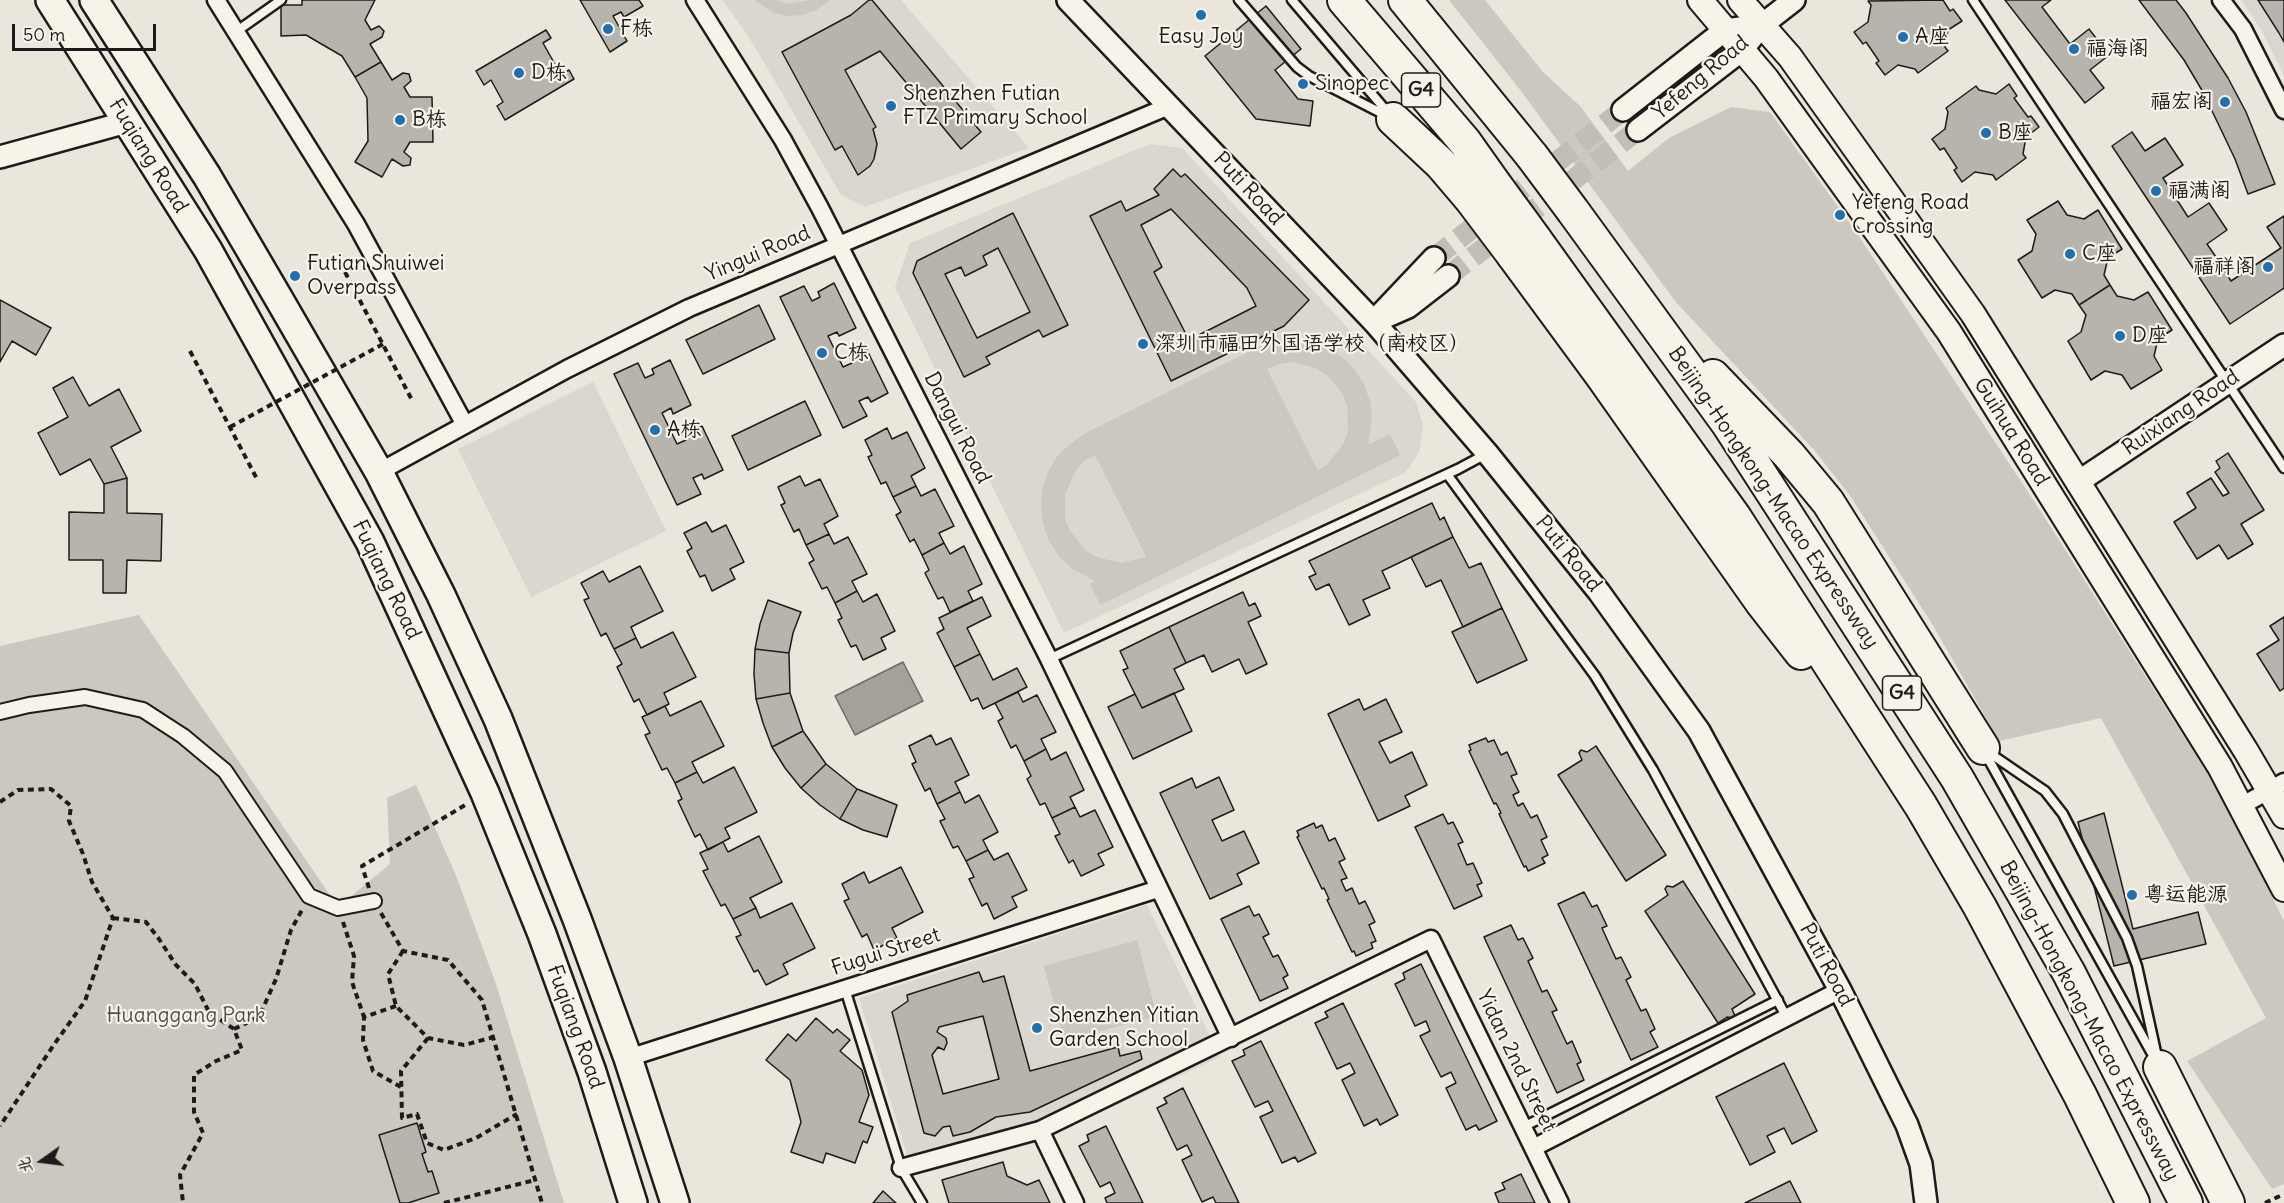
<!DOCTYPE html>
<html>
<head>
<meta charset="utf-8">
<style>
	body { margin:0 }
	#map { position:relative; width:2284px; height:1203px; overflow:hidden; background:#eae6dc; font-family:Delius,"LXGW WenKai TC",sans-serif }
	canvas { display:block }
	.north { position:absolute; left:12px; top:1131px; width:60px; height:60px; -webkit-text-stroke:4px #f7f3e8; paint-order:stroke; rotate:256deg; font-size:16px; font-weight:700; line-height:24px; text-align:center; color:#1c1c1c }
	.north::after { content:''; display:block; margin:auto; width:21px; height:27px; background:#1c1c1c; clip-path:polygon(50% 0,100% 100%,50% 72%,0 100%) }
	.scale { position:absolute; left:12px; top:24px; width:144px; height:27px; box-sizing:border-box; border:3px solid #1c1c1c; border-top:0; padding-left:8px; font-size:18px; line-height:21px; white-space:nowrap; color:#1c1c1c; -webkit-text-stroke:4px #f7f3e8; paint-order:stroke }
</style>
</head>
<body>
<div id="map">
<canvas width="2284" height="1203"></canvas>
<div class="north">北</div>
<div class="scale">50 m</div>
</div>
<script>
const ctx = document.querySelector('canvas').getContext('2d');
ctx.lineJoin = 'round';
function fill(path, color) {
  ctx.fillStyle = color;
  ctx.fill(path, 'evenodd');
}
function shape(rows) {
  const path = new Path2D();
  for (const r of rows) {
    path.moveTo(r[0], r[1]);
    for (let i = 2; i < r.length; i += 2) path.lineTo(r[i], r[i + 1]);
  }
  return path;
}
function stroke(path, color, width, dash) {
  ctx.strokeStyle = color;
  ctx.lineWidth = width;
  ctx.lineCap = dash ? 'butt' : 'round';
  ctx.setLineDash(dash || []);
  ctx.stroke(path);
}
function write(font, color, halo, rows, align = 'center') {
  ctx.font = font + ' Delius,"LXGW WenKai TC",sans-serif';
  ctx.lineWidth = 4.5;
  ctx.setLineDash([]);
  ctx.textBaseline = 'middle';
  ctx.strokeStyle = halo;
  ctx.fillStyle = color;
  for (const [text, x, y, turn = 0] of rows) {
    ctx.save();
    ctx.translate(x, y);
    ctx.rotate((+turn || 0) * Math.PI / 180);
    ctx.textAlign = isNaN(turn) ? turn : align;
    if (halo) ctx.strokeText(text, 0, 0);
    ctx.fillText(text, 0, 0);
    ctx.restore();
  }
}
const built = shape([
	[722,0,901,0,1029,148,865,207,841,195,765,64,744,30],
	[2241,0,2284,0,2284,76,2262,31],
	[1150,144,1182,148,1416,402,1423,426,1419,453,1406,472,1064,633,895,287,910,243],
	[593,382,666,531,531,597,458,449],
	[1147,905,1220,1057,1054,1134,913,1174,859,998]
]);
const green = shape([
	[754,0,774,0,789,4,810,0,830,0,816,10,802,15,788,16,774,13],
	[1449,0,1485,0,1543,72,1581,107,1628,171,1669,138,1731,107,1770,112,1856,232,2038,507,2228,806,2284,921,2284,1184,2272,1189,2187,1061,2266,1018,2101,718,1999,741,1934,627,1851,497,1815,451,1675,301,1521,91],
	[1291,339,1309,341,1326,347,1341,356,1354,369,1364,384,1370,401,1372,418,1368,445,1390,434,1400,455,1100,605,1090,584,1095,581,1072,569,1059,556,1049,541,1043,524,1041,507,1042,489,1048,472,1057,456,1070,444,1084,434,1258,347,1273,342],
	[1292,362,1316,368,1327,375,1343,394,1347,406,1348,431,1344,443,1328,464,1318,471,1267,369,1279,364],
	[1095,455,1146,556,1145,557,1121,563,1097,557,1086,551,1070,531,1065,519,1065,494,1076,470,1084,461],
	[139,615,338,907,390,864,387,798,416,785,455,873,496,984,564,1203,0,1203,0,646],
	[1137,940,1157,1016,1064,1041,1044,966]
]);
const water = shape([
	[903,662,923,701,855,735,835,696,903,662]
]);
const building = shape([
	[302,0,375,0,365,20,371,30,379,26,384,31,382,37,370,44,381,62,355,77,342,56,306,35,281,36,281,5,302,5,302,0],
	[580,0,639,0,643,6,624,17,621,12,613,16,627,41,610,52,580,0],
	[869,0,872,0,981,132,961,149,880,51,845,70,876,127,873,129,877,144,874,159,870,166,858,175,842,146,835,150,782,52,851,15,869,0],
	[1943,0,1950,11,1953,9,1962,21,1948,30,1945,47,1948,51,1918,73,1915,69,1898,65,1885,75,1876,63,1879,61,1866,42,1863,44,1854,32,1868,22,1871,5,1868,1,1943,0],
	[2005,0,2051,0,2042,7,2070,44,2089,29,2109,55,2090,70,2104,88,2085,103,2005,0],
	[2139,0,2176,0,2186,13,2228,78,2246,112,2275,184,2248,194,2235,159,2203,92,2184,60,2139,0],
	[2258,0,2284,0,2284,42,2279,33,2258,0],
	[1266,6,1301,49,1275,70,1298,99,1313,101,1310,126,1256,119,1205,56,1266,6],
	[546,30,551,38,543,43,561,75,569,70,574,79,505,120,497,106,503,102,491,80,484,85,476,71,546,30],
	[381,62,392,80,403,73,409,74,411,81,404,87,410,97,432,97,433,142,410,142,404,152,411,158,410,165,403,166,392,159,382,177,355,162,368,141,367,98,355,77,381,62],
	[2009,84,2017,96,2014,98,2028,117,2031,116,2039,127,2026,137,2023,154,2026,158,1996,180,1993,175,1975,172,1962,182,1954,170,1957,168,1944,148,1940,150,1932,139,1945,129,1948,112,1946,108,1976,86,1979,90,1996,94,2009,84],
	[2132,132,2145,151,2165,138,2183,165,2163,178,2188,217,2209,203,2227,230,2207,244,2218,260,2197,274,2112,146,2132,132],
	[1173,169,1181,177,1185,174,1309,300,1284,326,1171,381,1090,216,1121,201,1126,211,1159,195,1154,189,1173,169],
	[1171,209,1247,288,1256,306,1189,340,1154,272,1162,267,1141,225,1171,209],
	[2058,201,2067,215,2084,219,2098,210,2122,249,2108,258,2104,275,2110,285,2079,305,2072,294,2055,290,2042,298,2018,260,2032,251,2036,234,2027,220,2058,201],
	[1013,213,1068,325,1043,337,1039,330,986,357,990,364,964,377,913,273,917,261,1013,213],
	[998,248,1030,312,977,338,945,274,961,267,965,276,987,265,983,256,998,248],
	[2284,216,2284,288,2230,324,2197,274,2218,260,2231,281,2281,248,2267,227,2284,216],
	[834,283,856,328,839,336,837,332,828,336,843,367,852,363,850,357,866,348,888,393,871,402,868,397,859,401,867,416,843,428,780,297,804,286,812,301,820,297,818,292,834,283],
	[2110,285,2117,296,2134,300,2148,292,2172,330,2158,339,2154,356,2162,370,2131,389,2122,375,2105,371,2091,380,2068,341,2081,332,2086,315,2079,305,2110,285],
	[0,300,51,328,36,355,12,341,0,362,0,300],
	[759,305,775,339,703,374,686,340,759,305],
	[670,360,691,405,673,414,671,408,662,413,677,444,686,440,683,435,702,426,723,470,704,479,702,474,693,478,701,494,677,505,614,374,638,363,645,378,654,374,652,369,670,360],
	[73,377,89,406,119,389,141,431,111,447,127,478,104,484,90,459,60,475,38,433,68,417,53,388,73,377],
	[805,401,821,435,748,470,732,436,805,401],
	[887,428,892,439,907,432,925,468,911,476,916,486,893,497,886,482,881,484,868,457,872,455,865,440,887,428],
	[2228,453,2264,510,2241,524,2253,544,2228,559,2219,545,2197,559,2174,522,2196,508,2187,493,2211,478,2223,496,2229,493,2215,472,2220,468,2216,461,2228,453],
	[800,476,805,486,820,479,838,516,824,524,829,534,806,545,799,529,794,532,781,505,785,503,778,487,800,476],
	[127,478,127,513,162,514,161,561,127,560,126,593,103,593,103,560,69,560,69,512,104,513,104,484,127,478],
	[916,486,921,496,935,489,954,526,939,533,944,543,922,555,914,539,910,542,896,515,901,512,893,497,916,486],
	[1432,503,1440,520,1444,517,1453,537,1382,571,1390,588,1363,600,1370,615,1349,625,1329,584,1316,590,1309,577,1316,574,1309,561,1432,503],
	[706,522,712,532,726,525,744,562,730,569,735,579,712,591,705,575,700,577,687,551,692,548,684,533,706,522],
	[829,534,834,544,848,537,867,574,852,581,857,591,835,603,827,587,822,589,809,563,814,560,806,545,829,534],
	[1453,537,1469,568,1481,563,1502,608,1463,627,1441,580,1426,587,1411,557,1453,537],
	[944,543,950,554,964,546,982,584,968,591,973,601,950,612,943,597,938,599,925,573,929,570,922,555,944,543],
	[640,566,663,611,631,627,636,638,614,649,606,633,601,636,584,600,589,598,581,583,603,571,609,582,640,566],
	[857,591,863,602,877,594,895,631,881,638,886,649,863,660,856,645,851,647,838,620,842,618,835,603,857,591],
	[1243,592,1249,606,1255,603,1261,616,1248,622,1267,664,1246,674,1239,659,1212,672,1204,655,1186,663,1169,627,1243,592],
	[982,597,991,616,967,628,980,654,954,667,937,633,944,629,939,618,982,597],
	[768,600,801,612,793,633,789,653,755,649,760,624,768,600],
	[1502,608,1527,660,1477,683,1452,632,1502,608],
	[2284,617,2284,688,2280,691,2257,654,2279,640,2270,626,2284,617],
	[1169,627,1186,663,1174,669,1184,689,1142,708,1123,670,1128,668,1120,651,1169,627],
	[673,632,696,677,664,693,669,704,647,715,639,699,634,702,617,667,622,664,614,649,636,638,641,648,673,632],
	[755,649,789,653,790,693,756,699,754,674,755,649],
	[980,654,993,680,1017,668,1027,687,983,709,978,698,971,701,954,667,980,654],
	[1018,692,1023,702,1037,695,1056,732,1041,739,1046,749,1024,761,1016,745,1011,748,998,721,1003,718,995,703,1018,692],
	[790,693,803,731,772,747,763,723,756,699,790,693],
	[1174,693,1192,731,1133,759,1108,707,1135,694,1142,708,1174,693],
	[1359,699,1364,710,1386,699,1402,732,1379,742,1390,763,1412,752,1427,785,1405,796,1410,806,1378,821,1328,714,1359,699],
	[701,701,724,746,692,762,697,772,675,783,667,768,662,770,645,735,650,733,642,717,665,706,670,716,701,701],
	[803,731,826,764,801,788,785,768,772,747,803,731],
	[931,735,936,745,951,738,969,775,955,782,960,792,937,804,930,788,925,791,912,764,916,762,909,746,931,735],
	[1486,738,1488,742,1494,740,1501,755,1507,752,1517,774,1511,776,1519,792,1513,795,1518,806,1523,803,1531,818,1537,815,1547,837,1541,840,1548,855,1542,858,1545,863,1528,871,1526,866,1524,867,1499,814,1501,813,1496,803,1494,804,1469,751,1471,750,1469,745,1486,738],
	[1596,746,1666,855,1626,881,1558,775,1582,760,1579,753,1581,750,1587,752,1596,746],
	[1046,749,1051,760,1066,752,1084,790,1070,797,1075,807,1052,818,1045,803,1040,805,1027,779,1031,776,1024,761,1046,749],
	[826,764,857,789,840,819,820,805,801,788,826,764],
	[734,767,757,812,725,828,730,838,708,850,700,834,695,837,678,801,682,799,675,783,697,772,703,783,734,767],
	[1219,777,1234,810,1212,820,1222,841,1244,831,1259,863,1237,874,1242,884,1210,899,1160,793,1192,778,1196,788,1219,777],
	[857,789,897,805,887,837,863,830,840,819,857,789],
	[960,792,965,803,979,795,998,832,983,840,988,850,966,861,958,846,953,848,940,821,945,819,937,804,960,792],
	[1075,807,1080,817,1095,810,1113,847,1098,854,1104,865,1081,876,1073,860,1069,863,1055,836,1060,834,1052,818,1075,807],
	[2104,813,2133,929,2198,912,2206,944,2114,966,2078,822,2104,813],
	[1443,814,1448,824,1453,822,1463,842,1458,844,1467,865,1473,863,1482,883,1477,885,1482,896,1454,909,1415,827,1443,814],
	[1314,823,1316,828,1322,825,1329,841,1335,838,1345,859,1339,862,1347,878,1341,880,1346,891,1352,888,1359,904,1365,901,1375,922,1369,925,1376,941,1371,943,1373,948,1356,956,1354,951,1352,952,1327,900,1329,899,1324,888,1322,889,1297,837,1299,836,1297,831,1314,823],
	[759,836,782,882,750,898,756,908,733,919,725,904,721,906,703,871,708,869,700,853,723,842,728,852,759,836],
	[988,850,994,860,1008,853,1027,890,1012,897,1017,907,994,919,987,903,982,906,969,879,974,877,966,861,988,850],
	[901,867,923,912,892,928,897,938,874,950,867,934,862,937,844,901,849,899,842,884,864,872,869,883,901,867],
	[1683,881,1755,994,1732,1009,1735,1016,1733,1018,1727,1017,1718,1023,1645,911,1668,895,1665,889,1667,886,1673,887,1683,881],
	[1584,892,1592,907,1597,905,1607,926,1602,928,1616,959,1621,957,1631,977,1626,980,1641,1011,1646,1009,1655,1029,1650,1032,1658,1047,1631,1060,1558,904,1584,892],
	[792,903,815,948,783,964,788,974,766,985,758,970,754,972,736,937,741,935,733,919,756,908,760,918,792,903],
	[1249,906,1254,916,1259,914,1269,934,1263,937,1273,957,1278,955,1288,975,1283,978,1288,988,1260,1001,1221,919,1249,906],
	[1511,925,1518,940,1523,938,1533,958,1528,961,1542,992,1547,990,1557,1010,1552,1012,1567,1044,1572,1041,1581,1062,1577,1064,1584,1080,1557,1093,1484,937,1511,925],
	[1421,964,1497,1121,1479,1130,1476,1125,1466,1130,1446,1088,1456,1083,1451,1072,1441,1077,1420,1036,1430,1031,1426,1021,1415,1026,1395,984,1405,979,1403,973,1421,964],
	[979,972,983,982,1004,976,1030,1071,1118,1047,1120,1056,1140,1051,1142,1059,1030,1112,996,1117,970,1132,953,1136,950,1126,943,1127,935,1136,924,1133,892,1012,908,1001,907,995,979,972],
	[983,1016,999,1079,943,1094,932,1055,938,1047,944,1050,947,1043,946,1038,937,1032,939,1027,983,1016],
	[1343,1003,1398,1115,1380,1125,1377,1119,1364,1126,1342,1080,1355,1073,1350,1063,1337,1069,1315,1023,1328,1017,1325,1012,1343,1003],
	[816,1018,833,1033,837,1029,850,1040,840,1051,862,1070,869,1095,859,1122,873,1127,867,1143,863,1141,855,1163,826,1153,823,1163,791,1152,801,1122,790,1080,766,1060,788,1034,796,1041,816,1018],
	[1261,1041,1316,1153,1298,1162,1295,1157,1282,1163,1260,1117,1273,1111,1268,1101,1255,1107,1232,1061,1245,1055,1243,1050,1261,1041],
	[1784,1063,1817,1131,1792,1144,1784,1128,1767,1136,1775,1152,1750,1165,1716,1097,1784,1063],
	[1183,1088,1239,1203,1216,1203,1213,1197,1202,1202,1182,1160,1192,1155,1187,1145,1177,1150,1157,1108,1167,1103,1164,1098,1183,1088],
	[417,1123,426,1152,422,1154,428,1172,432,1171,439,1193,408,1203,400,1203,379,1135,417,1123],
	[1106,1126,1143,1203,1107,1203,1105,1198,1115,1193,1110,1182,1100,1187,1079,1146,1089,1141,1087,1135,1106,1126],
	[1003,1162,1007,1176,1027,1185,1039,1180,1050,1203,949,1203,942,1180,1003,1162],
	[1521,1174,1535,1203,1499,1203,1495,1193,1505,1189,1502,1183,1521,1174],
	[1790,1181,1801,1203,1745,1203,1790,1181],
	[883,1191,896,1203,873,1203,883,1191]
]);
const tertiaryTunnel = shape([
	[1434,258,1623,110],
	[1448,276,1638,130]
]);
const path = shape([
	[345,272,413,402],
	[190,351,258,481],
	[0,802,18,790,51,789,71,806,69,821,83,854,92,882,113,918,85,1001,53,1046,0,1126],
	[369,888,362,866,467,804],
	[381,913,403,951,448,960,482,1000,542,1203],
	[113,918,146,922,159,939,176,965,195,984,209,1012,234,1029,242,1050,216,1061,194,1075,194,1112,203,1133,180,1175,183,1203],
	[343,922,354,956,352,982,364,1017],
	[403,951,388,974,396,1006,428,1038,464,1045,494,1037],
	[396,1006,364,1017,363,1040,373,1071,401,1087],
	[234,1029,259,1017,276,979,291,930,302,910],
	[428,1038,401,1071,402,1118,417,1114,427,1143,444,1150,476,1138,517,1114],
	[444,1203,535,1180],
	[2265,1203,2284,1194]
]);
const service = shape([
	[1239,0,1297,67,1309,76,1387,116],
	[1292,0,1389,114],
	[1973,0,2284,468],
	[237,31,281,0],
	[1447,474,1595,676,1653,770,1787,1018],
	[1049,659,1458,469,1486,454],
	[1988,752,2045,791,2063,814,2127,938,2137,966,2158,1061],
	[1985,753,2155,1059],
	[845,989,901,1168,922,1203],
	[1523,1127,1778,1000]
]);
const pedestrian = shape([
	[0,712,29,705,85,697,143,710,183,736,225,771,309,896,338,908,374,901]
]);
const minor = shape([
	[216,0,356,224,465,425],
	[695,0,783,140,820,208,1049,659,1231,1038],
	[2221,0,2243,29,2284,110],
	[379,472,567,369,689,308,1169,106],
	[2241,806,2284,782],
	[628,1058,1158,889],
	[1040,1130,1075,1203],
	[1533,1148,1840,990],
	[901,1168,1040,1130,1431,939,1560,1203]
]);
const tertiary = shape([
	[1068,0,1374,322,1487,453,1599,592,1699,731,1840,990,1907,1125,1921,1164,1926,1203],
	[1623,110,1725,30,1740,28],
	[1638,130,1742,50,1762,25,1794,0],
	[0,157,127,122],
	[1380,315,1434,258],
	[1374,322,1408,307,1448,276],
	[2078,482,2284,345]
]);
const secondary = shape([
	[1700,0,1766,78,1949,332,2220,767,2284,889],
	[1740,0,1790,57,1973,314,2246,751,2284,816]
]);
const primary = shape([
	[50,0,208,250,370,542,485,793,542,934,592,1072,633,1203],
	[94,0,207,176,279,299,379,472,441,595,498,719,577,919,628,1058,675,1203]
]);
const motorway = shape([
	[1344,0,1465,142,1494,183],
	[1405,0,1532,156],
	[1393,119,1441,164,1470,198],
	[1573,211,1728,424,1957,778,2069,973,2186,1203],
	[1535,239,1734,516,1921,806,1980,907,2080,1095,2133,1203],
	[1513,255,1602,376,1762,603,1801,653],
	[1713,376,1789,455,1828,502,1983,748],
	[2160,1067,2228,1203]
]);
const pathBridge = shape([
	[230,427,383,344]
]);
const motorwayBridge = shape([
	[1532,156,1573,211],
	[1494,183,1535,239],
	[1470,198,1513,255]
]);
const markers = [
	[1201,15,6,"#1f6fb2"],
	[608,29,6,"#1f6fb2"],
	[1903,37,6,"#1f6fb2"],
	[2074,49,6,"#1f6fb2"],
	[519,73,6,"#1f6fb2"],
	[1303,84,6,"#1f6fb2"],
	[2225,102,6,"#1f6fb2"],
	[891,106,6,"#1f6fb2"],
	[400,120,6,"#1f6fb2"],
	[1986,133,6,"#1f6fb2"],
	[2156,191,6,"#1f6fb2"],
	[1840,215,6,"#1f6fb2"],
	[2070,254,6,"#1f6fb2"],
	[2268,267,6,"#1f6fb2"],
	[295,276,6,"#1f6fb2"],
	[2120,336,6,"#1f6fb2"],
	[1143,344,6,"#1f6fb2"],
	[822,353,6,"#1f6fb2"],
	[655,430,6,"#1f6fb2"],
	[2132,895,6,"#1f6fb2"],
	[1037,1028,6,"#1f6fb2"]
];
const shields = [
	[1421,90,39],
	[1902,693,39]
];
const shieldNames = [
	["G4",1421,90],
	["G4",1902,693]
];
const poiNames = [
	["F栋",620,29],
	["Easy Joy",1201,37,"center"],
	["A座",1915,37],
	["福海阁",2086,49],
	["D栋",531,73],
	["Sinopec",1315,84],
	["Shenzhen Futian",903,94],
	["FTZ Primary School",903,118],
	["福宏阁",2213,102,"right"],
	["B栋",412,120],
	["B座",1998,133],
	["福满阁",2168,191],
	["Yefeng Road",1852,203],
	["Crossing",1852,227],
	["C座",2082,254],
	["Futian Shuiwei",307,264],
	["Overpass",307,288],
	["福祥阁",2256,267,"right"],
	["D座",2132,336],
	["深圳市福田外国语学校（南校区）",1155,344],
	["C栋",834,353],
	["A栋",667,430],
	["粤运能源",2144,895],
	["Shenzhen Yitian",1049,1016],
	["Garden School",1049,1040]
];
const streetNames = [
	["Yefeng Road",1701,78,-40],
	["Fuqiang Road",148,156,58],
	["Puti Road",1248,189,47],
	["Yingui Road",758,254,-23],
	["Ruixiang Road",2181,413,-34],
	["Dangui Road",957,428,63],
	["Guihua Road",2011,432,58],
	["Beijing-Hongkong-Macao Expressway",1773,498,56],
	["Puti Road",1568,554,51],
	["Fuqiang Road",386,580,64],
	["Fugui Street",886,952,-18],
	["Puti Road",1826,965,62],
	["Beijing-Hongkong-Macao Expressway",2089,1021,62],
	["Fuqiang Road",575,1027,70],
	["Yidan 2nd Street",1516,1061,64]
];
const parkNames = [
	["Huanggang Park",186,1016]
];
fill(built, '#dad7ce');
fill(green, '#ccc8c0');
fill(water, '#a3a19a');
stroke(water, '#6d6c68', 1.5);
fill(building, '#b6b4ac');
stroke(building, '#1c1c1c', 1.5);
stroke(tertiaryTunnel, '#c1beb6', 21, [21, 10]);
stroke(service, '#1c1c1c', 13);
stroke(pedestrian, '#1c1c1c', 18);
stroke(minor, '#1c1c1c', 21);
stroke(tertiary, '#1c1c1c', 26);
stroke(secondary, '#1c1c1c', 28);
stroke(primary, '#1c1c1c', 32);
stroke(motorway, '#1c1c1c', 36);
stroke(path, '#1c1c1c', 4, [6, 4.5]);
stroke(service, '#f7f3e8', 8);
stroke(pedestrian, '#f7f3e8', 14);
stroke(minor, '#f7f3e8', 16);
stroke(tertiary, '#f7f3e8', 21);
stroke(secondary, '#f7f3e8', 24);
stroke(primary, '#f7f3e8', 27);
stroke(motorway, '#f7f3e8', 32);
stroke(motorwayBridge, '#1c1c1c', 36, []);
stroke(pathBridge, '#1c1c1c', 4, [6, 4.5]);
stroke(motorwayBridge, '#f7f3e8', 32);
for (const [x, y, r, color] of markers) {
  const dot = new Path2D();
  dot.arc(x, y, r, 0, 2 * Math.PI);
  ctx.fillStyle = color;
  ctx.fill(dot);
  stroke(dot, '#f7f3e8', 2);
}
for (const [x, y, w] of shields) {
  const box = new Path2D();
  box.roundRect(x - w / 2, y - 17, w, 34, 4.5);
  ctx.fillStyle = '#f7f3e8';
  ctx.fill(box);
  stroke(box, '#1c1c1c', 1.5);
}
write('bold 20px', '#1c1c1c', null, shieldNames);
write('21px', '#1c1c1c', '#f7f3e8', poiNames, 'left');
write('21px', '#1c1c1c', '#f7f3e8', streetNames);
write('21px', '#51504d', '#f7f3e8', parkNames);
</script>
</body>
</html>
